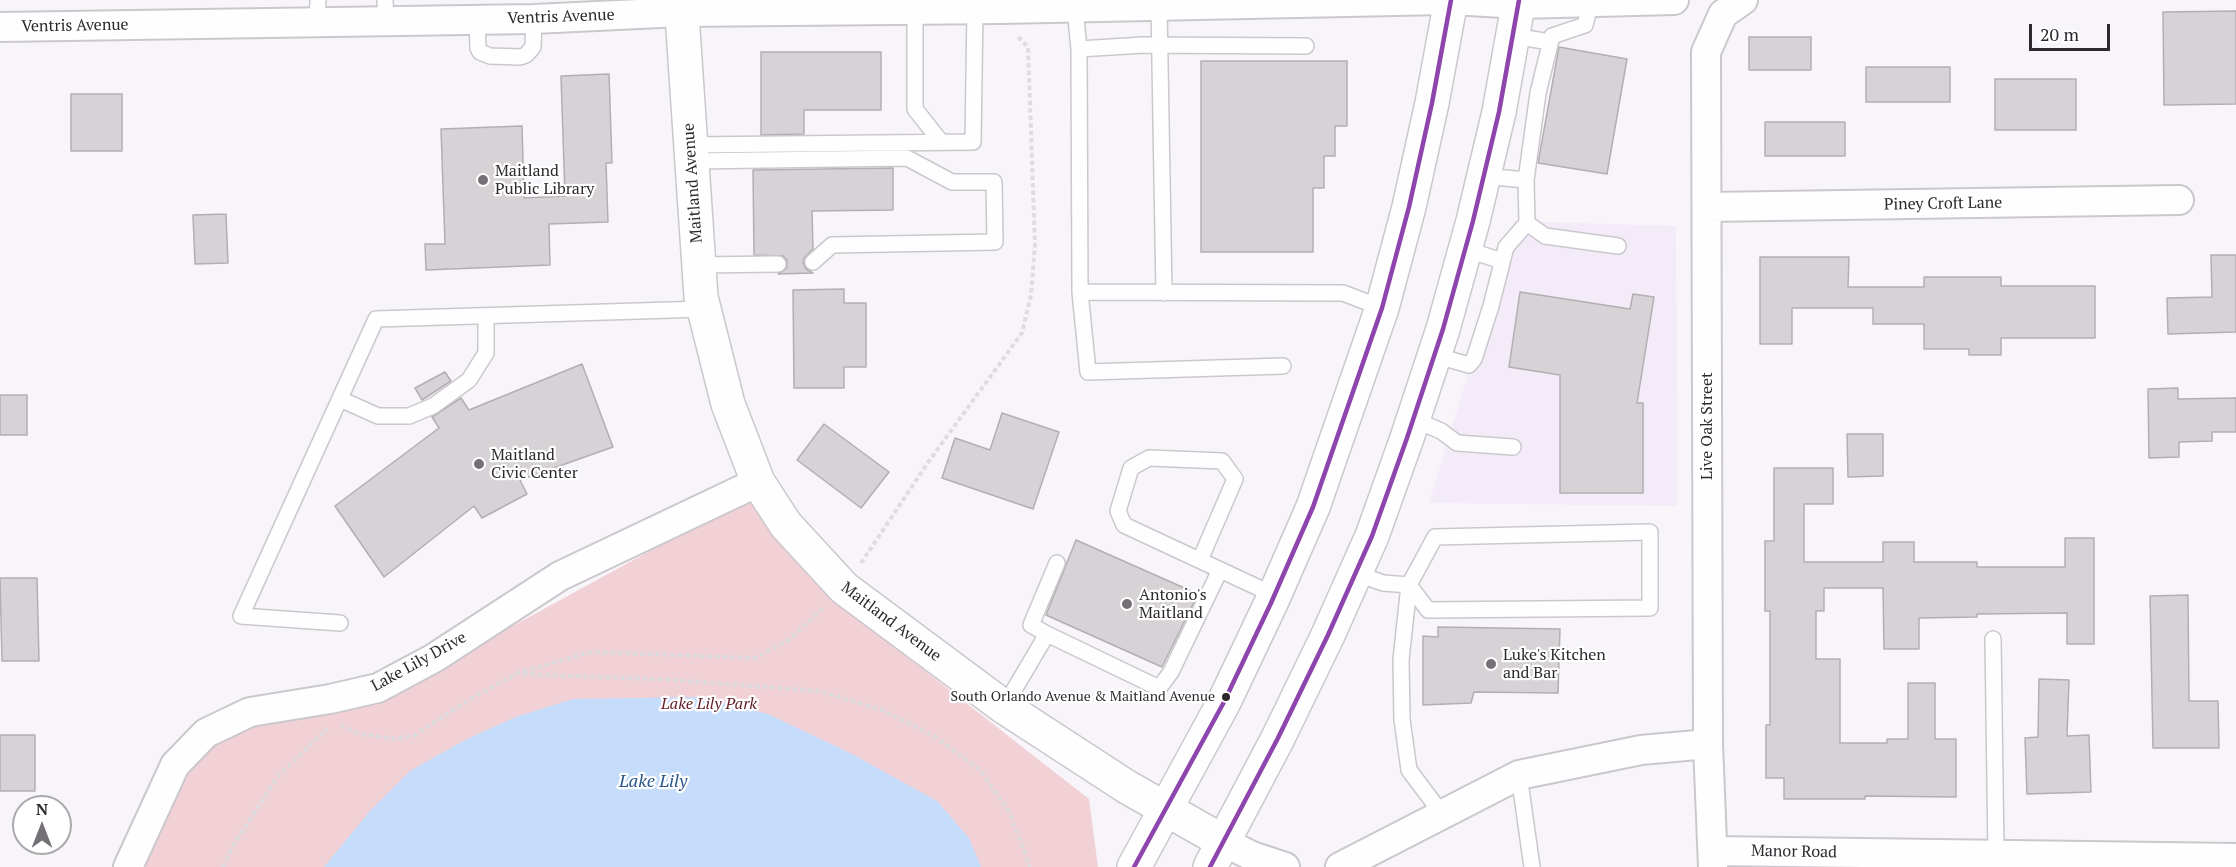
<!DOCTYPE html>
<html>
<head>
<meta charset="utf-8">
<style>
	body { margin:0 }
	#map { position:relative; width:2236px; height:867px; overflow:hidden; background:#f8f5fa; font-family:"PT Serif",serif }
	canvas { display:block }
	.north { position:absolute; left:12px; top:795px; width:60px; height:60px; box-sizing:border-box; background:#fff; border:2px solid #aba9ac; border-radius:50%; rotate:0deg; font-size:16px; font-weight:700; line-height:24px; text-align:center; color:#2d292f }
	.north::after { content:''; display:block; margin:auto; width:21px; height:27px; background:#747076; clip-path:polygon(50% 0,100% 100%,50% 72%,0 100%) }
	.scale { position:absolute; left:2029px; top:24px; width:81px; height:27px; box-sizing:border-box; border:3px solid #2d292f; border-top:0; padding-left:8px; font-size:18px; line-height:21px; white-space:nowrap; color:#2d292f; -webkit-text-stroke:4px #fff; paint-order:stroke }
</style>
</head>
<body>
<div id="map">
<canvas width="2236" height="867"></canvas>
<div class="north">N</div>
<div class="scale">20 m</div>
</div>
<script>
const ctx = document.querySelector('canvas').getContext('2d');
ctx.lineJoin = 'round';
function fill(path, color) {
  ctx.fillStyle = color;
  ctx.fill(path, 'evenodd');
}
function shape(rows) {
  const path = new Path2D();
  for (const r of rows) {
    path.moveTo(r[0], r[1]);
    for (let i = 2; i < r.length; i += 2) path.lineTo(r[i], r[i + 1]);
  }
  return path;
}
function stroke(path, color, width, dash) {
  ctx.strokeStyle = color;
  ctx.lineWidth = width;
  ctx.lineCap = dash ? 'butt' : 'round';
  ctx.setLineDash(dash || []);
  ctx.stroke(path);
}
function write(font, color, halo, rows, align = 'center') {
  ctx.font = font + ' "PT Serif",serif';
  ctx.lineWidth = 4.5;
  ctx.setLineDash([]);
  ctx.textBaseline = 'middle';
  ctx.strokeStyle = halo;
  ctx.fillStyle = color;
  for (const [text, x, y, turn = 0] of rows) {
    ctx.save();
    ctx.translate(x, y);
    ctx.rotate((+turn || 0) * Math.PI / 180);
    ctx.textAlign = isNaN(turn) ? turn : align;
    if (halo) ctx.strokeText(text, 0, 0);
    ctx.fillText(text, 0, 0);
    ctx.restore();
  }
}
const built = shape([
	[1514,221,1676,226,1678,506,1429,503]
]);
const green = shape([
	[756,493,833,599,1089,799,1098,867,136,867,181,771,212,743,254,722,381,698]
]);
const water = shape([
	[703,697,768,714,852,754,937,801,969,838,981,867,324,867,370,811,410,771,467,739,516,717,573,699]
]);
const building = shape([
	[2236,11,2236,104,2164,105,2163,12,2236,11],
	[1749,37,1811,37,1811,70,1749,70,1749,37],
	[1559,47,1627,59,1607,174,1538,163,1559,47],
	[761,52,881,52,881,110,804,110,804,134,761,135,761,52],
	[1201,61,1347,61,1347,126,1335,126,1335,156,1324,156,1324,188,1313,188,1313,252,1201,252,1201,61],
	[1866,67,1950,67,1950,102,1866,102,1866,67],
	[609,74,612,163,606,163,608,222,549,224,550,265,426,270,425,244,445,244,441,129,522,126,524,198,565,196,561,76,609,74],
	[1995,79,2076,79,2076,130,1995,130,1995,79],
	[71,94,122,94,122,151,71,151,71,94],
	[1765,122,1845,122,1845,156,1765,156,1765,122],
	[893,168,893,210,812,211,813,249,804,258,803,263,806,269,813,273,778,274,787,268,787,260,783,256,754,255,753,170,893,168],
	[226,214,228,263,195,264,193,215,226,214],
	[2211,255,2236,255,2236,332,2168,334,2167,298,2212,297,2211,255],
	[1760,257,1849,257,1848,287,1924,287,1924,277,2001,277,2001,286,2095,286,2095,338,2001,338,2001,355,1969,355,1969,349,1924,349,1924,324,1873,324,1873,308,1792,308,1792,344,1760,344,1760,257],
	[844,289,844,303,866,303,866,367,844,367,844,388,794,388,793,290,844,289],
	[1520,292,1630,309,1633,294,1654,297,1637,403,1643,403,1643,493,1560,493,1560,375,1509,367,1520,292],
	[582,364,613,447,520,480,527,494,482,518,474,506,384,577,335,506,439,428,432,417,461,398,469,410,582,364],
	[445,372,451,381,422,400,415,388,445,372],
	[2178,388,2178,399,2236,398,2236,432,2212,432,2212,441,2179,442,2179,457,2149,458,2148,389,2178,388],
	[0,395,27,395,27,435,0,435,0,395],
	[1002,413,1059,432,1033,509,942,478,955,438,990,450,1002,413],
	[824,424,889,472,861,508,797,460,824,424],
	[1847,434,1883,434,1883,476,1848,477,1847,434],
	[1774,468,1833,468,1833,504,1804,504,1804,562,1883,562,1883,542,1914,542,1914,562,1977,562,1977,567,2065,567,2065,538,2094,538,2094,644,2067,644,2067,613,1977,614,1977,617,1919,618,1919,649,1884,649,1883,588,1824,588,1824,611,1816,611,1816,659,1840,659,1840,743,1887,743,1887,739,1908,739,1908,683,1935,683,1935,739,1956,739,1956,797,1865,796,1865,799,1784,799,1784,778,1766,778,1766,725,1770,725,1770,611,1765,611,1765,541,1774,541,1774,468],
	[1076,540,1198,594,1162,667,1046,615,1076,540],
	[0,578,37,578,39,661,2,661,0,578],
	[2188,595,2189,701,2218,701,2219,748,2153,748,2150,596,2188,595],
	[1438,627,1560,629,1558,693,1474,692,1471,703,1423,705,1423,636,1438,637,1438,627],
	[2039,679,2069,680,2067,736,2089,735,2091,792,2027,794,2025,738,2038,737,2039,679],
	[0,735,35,735,35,791,0,791,0,735]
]);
const path = shape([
	[861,563,929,461,1022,333,1031,295,1035,245,1028,47,1017,36],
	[523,674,674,680,819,691,882,710,934,736,981,771,1009,812,1030,867],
	[341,725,359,734,396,739,415,735,469,700,518,673,590,652,755,658,790,639,824,607],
	[223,867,234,844,279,775,328,728]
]);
const lane = shape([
	[385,0,386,21],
	[1159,6,1164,293],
	[1075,8,1079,49],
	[915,10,915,109,941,142],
	[477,20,478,48,480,52,490,56,520,57,526,55,533,47,534,19],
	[317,22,318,0],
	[1513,36,1550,42],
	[1306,46,1143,45,1079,49,1080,292,1343,293,1382,308],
	[690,145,973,142,975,9],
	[692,161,907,158,952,182,994,182,995,242,832,245,813,262],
	[1484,176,1526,180,1538,93,1552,36,1585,25,1591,3],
	[1526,180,1527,223,1545,236,1618,246],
	[1465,249,1502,261],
	[698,265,778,264],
	[1080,292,1088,372,1283,366],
	[1434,355,1469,365,1474,359,1491,306,1506,247,1527,223],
	[340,399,378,416,409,416,433,406,469,380,486,353,486,316],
	[1413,419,1441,431,1457,443,1513,447],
	[1200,560,1235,479,1222,461,1149,458,1131,468,1118,511,1124,525,1274,595],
	[1355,573,1383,583,1409,585,1428,610,1650,608,1650,532,1435,537,1409,585,1401,660,1402,720,1409,770,1442,814],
	[340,623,241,616,376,319,704,309],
	[1047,634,1031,625,1057,563],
	[1993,639,1996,855],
	[1004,707,1047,634,1159,688,1171,672,1220,570],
	[1519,775,1532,867]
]);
const street = shape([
	[1453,0,1519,4,1674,0],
	[0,27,534,19,681,12,1001,9,1446,0],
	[1707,207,2179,200],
	[1224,842,1252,856,1285,867],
	[1713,851,2236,858],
	[128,867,175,765,206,733,250,712,330,699,378,688,434,658,560,576,758,482],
	[1340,867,1519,775,1641,750,1708,744],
	[1713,867,1708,744,1706,52,1723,14,1743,0]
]);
const secondary = shape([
	[681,0,701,297,728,404,758,482,786,525,844,588,1004,707,1127,787,1224,842]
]);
const primary = shape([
	[1134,867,1224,702,1271,603,1313,507,1382,308,1409,207,1432,103,1451,0],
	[1210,867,1278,738,1328,635,1372,536,1407,438,1443,329,1473,221,1499,112,1519,0]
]);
const bus1 = shape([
	[1134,867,1224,702,1271,603,1313,507,1382,308,1409,207,1432,103,1451,0],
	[1210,867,1278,738,1328,635,1372,536,1407,438,1443,329,1473,221,1499,112,1519,0]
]);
const markers = [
	[483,180,6,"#747076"],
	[479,464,6,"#747076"],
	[1127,604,6,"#747076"],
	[1491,664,6,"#747076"],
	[1226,697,5,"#2d292f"]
];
const busNames = [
	["South Orlando Avenue & Maitland Avenue",1215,697]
];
const streetNames = [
	["Ventris Avenue",561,17,-2],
	["Ventris Avenue",75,26,-1],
	["Maitland Avenue",693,183,-94],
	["Piney Croft Lane",1943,204,-1],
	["Live Oak Street",1707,426,-90],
	["Maitland Avenue",891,622,37],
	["Lake Lily Drive",419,662,-29],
	["Manor Road",1794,852,1]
];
const poiNames = [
	["Maitland",495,171],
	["Public Library",495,189],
	["Maitland",491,455],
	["Civic Center",491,473],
	["Antonio's",1139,595],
	["Maitland",1139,613],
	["Luke's Kitchen",1503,655],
	["and Bar",1503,673]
];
const parkNames = [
	["Lake Lily Park",709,704]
];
const waterNames = [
	["Lake Lily",653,782]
];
fill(built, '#f3ebf8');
fill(green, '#f1d1d6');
fill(water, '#c6dcfb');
fill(building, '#d6d2d6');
stroke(building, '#b2aeb2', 1.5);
stroke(lane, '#cbc8cd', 18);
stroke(street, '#cbc8cd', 32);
stroke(secondary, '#cbc8cd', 36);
stroke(primary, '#cbc8cd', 36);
stroke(path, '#dedcdf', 4, [4.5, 3]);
stroke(lane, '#fefefe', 15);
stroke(street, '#fefefe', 28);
stroke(secondary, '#fefefe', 33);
stroke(primary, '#fefefe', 33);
stroke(bus1, '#8e44ad', 4.5);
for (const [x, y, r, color] of markers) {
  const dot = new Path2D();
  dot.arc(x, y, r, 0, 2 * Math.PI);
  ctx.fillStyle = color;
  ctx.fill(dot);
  stroke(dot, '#fff', 2);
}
write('14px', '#2d292f', '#fff', busNames, 'right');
write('16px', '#2d292f', '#fff', streetNames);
write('16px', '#2d292f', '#fff', poiNames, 'left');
write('italic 16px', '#621e2b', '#fff', parkNames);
write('italic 18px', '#2c588c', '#fff', waterNames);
</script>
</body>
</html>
